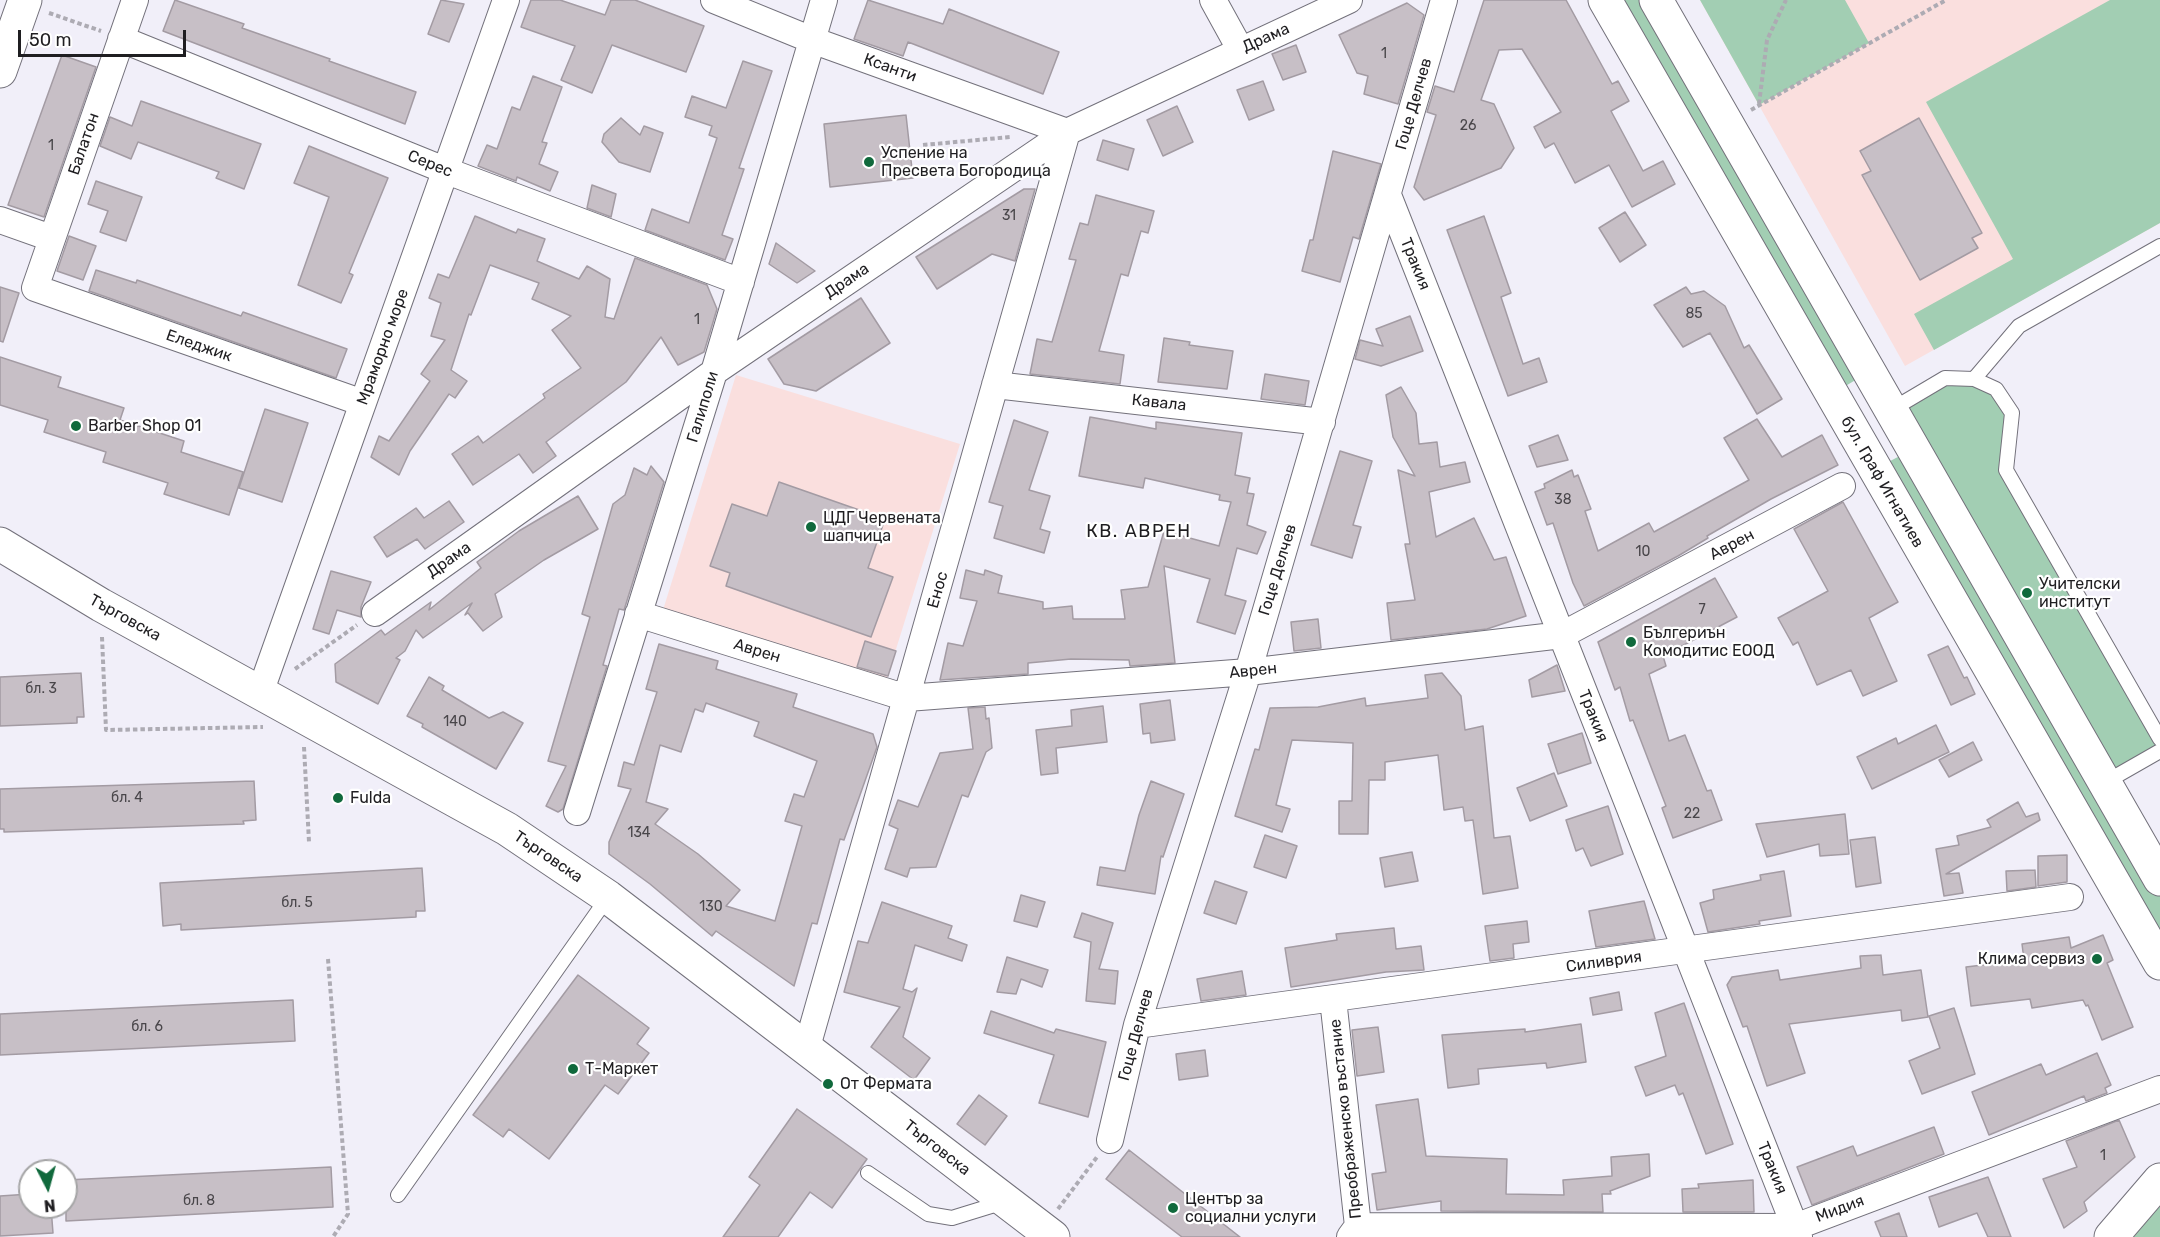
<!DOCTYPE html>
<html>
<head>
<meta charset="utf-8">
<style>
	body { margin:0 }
	#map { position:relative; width:2160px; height:1237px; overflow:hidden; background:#f1eff9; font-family:Rubik,sans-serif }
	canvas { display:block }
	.north { position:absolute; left:18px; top:1159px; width:60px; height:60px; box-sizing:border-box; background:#fff; border:2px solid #a5a5a6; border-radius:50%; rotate:174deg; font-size:16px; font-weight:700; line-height:24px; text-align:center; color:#1f1e21 }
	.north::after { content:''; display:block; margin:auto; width:21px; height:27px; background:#10693c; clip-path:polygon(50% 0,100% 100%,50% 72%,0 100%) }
	.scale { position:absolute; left:18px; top:30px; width:168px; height:27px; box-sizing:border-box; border:3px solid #1f1e21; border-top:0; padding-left:8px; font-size:18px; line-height:21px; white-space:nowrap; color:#1f1e21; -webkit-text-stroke:4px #fff; paint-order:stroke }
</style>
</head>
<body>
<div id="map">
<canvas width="2160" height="1237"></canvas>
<div class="north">N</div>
<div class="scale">50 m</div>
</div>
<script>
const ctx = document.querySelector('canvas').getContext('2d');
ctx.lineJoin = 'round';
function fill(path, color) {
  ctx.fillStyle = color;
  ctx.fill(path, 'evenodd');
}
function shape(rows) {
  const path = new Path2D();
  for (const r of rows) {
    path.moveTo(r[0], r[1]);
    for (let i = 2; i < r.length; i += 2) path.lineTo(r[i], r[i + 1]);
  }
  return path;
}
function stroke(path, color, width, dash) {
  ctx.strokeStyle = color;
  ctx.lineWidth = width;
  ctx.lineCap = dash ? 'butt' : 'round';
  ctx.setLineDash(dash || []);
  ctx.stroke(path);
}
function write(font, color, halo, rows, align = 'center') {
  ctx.font = font + ' Rubik,sans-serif';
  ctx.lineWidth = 4.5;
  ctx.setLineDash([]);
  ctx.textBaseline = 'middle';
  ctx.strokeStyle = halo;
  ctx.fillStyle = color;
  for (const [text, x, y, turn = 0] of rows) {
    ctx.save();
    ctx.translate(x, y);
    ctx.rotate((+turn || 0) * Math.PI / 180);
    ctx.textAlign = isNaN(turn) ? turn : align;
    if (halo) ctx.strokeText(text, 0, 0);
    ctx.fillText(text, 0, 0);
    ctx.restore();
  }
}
const education = shape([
	[1700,0,2160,0,2160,223,1905,366],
	[736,375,960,444,887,678,663,610]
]);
const green = shape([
	[1605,0,1656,0,1869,372,1832,394],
	[1700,0,1845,0,1869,43,1759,105],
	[2110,0,2160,0,2160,223,1934,350,1914,314,2013,259,1926,102],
	[1945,378,1974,379,2012,413,2006,470,2160,739,2160,751,2105,783,2160,879,2160,963,1875,469,1913,449,1891,410],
	[2160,1180,2160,1237,2111,1237]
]);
const building = shape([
	[175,0,244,24,242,28,330,59,329,61,416,92,405,124,163,31,175,0],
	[441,0,464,4,449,42,428,34,441,0],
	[531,0,560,0,605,15,611,0,635,0,704,26,686,72,612,45,592,93,561,80,575,46,521,27,531,0],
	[868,0,943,24,949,9,1059,52,1043,94,908,42,903,56,854,39,868,0],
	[1484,0,1566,0,1612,84,1618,81,1629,101,1611,111,1643,171,1663,161,1675,184,1632,207,1609,165,1575,183,1554,143,1545,148,1534,127,1561,112,1522,49,1499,50,1481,100,1494,104,1514,148,1501,168,1424,200,1414,187,1436,115,1427,112,1435,86,1454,92,1484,0],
	[1407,3,1424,15,1398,104,1364,94,1368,76,1357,73,1339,35,1407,3],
	[1296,45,1306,72,1283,80,1272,54,1296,45],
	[62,55,96,67,44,217,8,205,62,55],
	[743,61,772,71,739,168,744,169,722,235,733,239,725,260,645,230,652,209,689,223,717,138,709,135,712,126,685,117,692,96,726,108,743,61],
	[533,76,562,87,542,142,547,143,539,164,558,172,550,191,517,177,516,181,478,166,487,145,497,149,512,107,520,110,533,76],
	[1263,81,1274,110,1249,120,1237,90,1263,81],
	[141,101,261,144,244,189,216,178,219,172,138,142,131,159,100,146,110,117,132,126,141,101],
	[1177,106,1193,142,1163,156,1147,120,1177,106],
	[906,115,913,178,830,187,824,124,906,115],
	[621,118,640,135,644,126,663,133,650,172,619,162,602,142,604,134,621,118],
	[1919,118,1982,233,1972,238,1978,248,1920,280,1862,175,1871,171,1860,151,1919,118],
	[1103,140,1134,149,1128,170,1097,160,1103,140],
	[309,146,388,178,349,273,353,275,341,303,298,285,329,197,294,183,309,146],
	[1333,151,1381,164,1359,239,1353,237,1340,282,1302,271,1310,240,1313,240,1333,151],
	[96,181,142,197,126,241,100,232,108,211,88,204,96,181],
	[592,185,616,194,611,217,587,208,592,185],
	[1024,189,1035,189,1015,261,992,254,937,289,916,257,1024,189],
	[1096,195,1154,211,1148,233,1141,231,1128,276,1121,274,1099,351,1124,355,1120,384,1030,374,1037,339,1052,342,1076,260,1069,259,1080,223,1088,225,1096,195],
	[1625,212,1646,245,1620,262,1599,228,1625,212],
	[475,216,516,233,518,229,545,239,537,261,579,279,587,266,610,279,605,317,614,319,635,258,707,285,717,309,704,352,678,365,661,337,626,382,546,442,556,456,533,473,519,454,473,485,452,454,478,436,483,443,545,398,543,394,581,368,552,330,571,316,532,299,539,283,490,265,471,315,469,314,451,370,467,381,455,398,449,394,410,451,399,475,371,457,379,436,389,441,430,381,421,374,445,340,431,336,441,303,429,298,438,274,449,278,475,216],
	[1484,216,1511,293,1501,297,1523,364,1539,358,1547,382,1508,396,1447,230,1484,216],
	[69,236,96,246,83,280,57,271,69,236],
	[776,243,815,271,797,283,769,264,776,243],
	[96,270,136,283,137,280,241,316,243,312,347,349,336,378,89,291,96,270],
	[0,287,19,293,3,342,0,341,0,287],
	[1686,287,1691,294,1704,291,1725,306,1744,348,1749,345,1782,399,1757,414,1710,333,1683,347,1654,305,1686,287],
	[861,298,890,343,816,391,784,384,768,359,861,298],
	[1410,316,1423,351,1381,366,1355,359,1360,340,1383,346,1376,329,1410,316],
	[1164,338,1190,342,1189,345,1233,351,1227,389,1158,382,1164,338],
	[0,357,61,377,58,387,124,408,120,420,184,441,181,452,243,472,229,515,164,494,168,483,103,462,106,452,44,432,48,420,0,405,0,357],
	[1265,374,1309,381,1305,405,1261,399,1265,374],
	[1401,387,1416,413,1419,444,1437,442,1440,467,1465,462,1470,482,1429,492,1436,537,1474,518,1494,560,1506,557,1526,616,1487,629,1391,640,1387,603,1415,600,1405,544,1410,544,1398,470,1415,476,1393,437,1386,395,1401,387],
	[265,409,308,423,282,502,239,488,265,409],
	[1090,417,1156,429,1156,422,1242,433,1235,475,1250,478,1247,493,1254,494,1247,525,1266,532,1257,554,1237,548,1225,595,1246,601,1235,634,1197,622,1210,579,1164,566,1175,663,1130,666,1129,660,1071,659,1028,663,1028,674,940,680,948,643,963,646,977,601,960,598,966,570,984,575,985,570,1002,576,998,593,1043,602,1043,609,1072,606,1073,619,1125,619,1121,590,1148,587,1164,531,1219,546,1231,502,1219,500,1220,495,1145,478,1143,488,1079,476,1090,417],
	[1757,419,1782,457,1822,435,1838,465,1771,499,1707,536,1708,538,1678,556,1584,606,1573,583,1553,523,1547,525,1535,492,1545,488,1544,484,1572,470,1574,477,1578,475,1591,509,1585,511,1598,551,1649,523,1654,532,1749,480,1724,438,1757,419],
	[1014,420,1048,432,1029,490,1050,496,1040,529,1050,532,1044,553,994,538,1003,506,989,502,1014,420],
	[1558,435,1568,460,1537,467,1529,446,1558,435],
	[1340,451,1372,461,1353,525,1361,527,1352,558,1311,545,1340,451],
	[651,466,664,482,625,607,624,610,619,609,603,665,607,666,563,809,558,812,546,806,566,766,548,761,590,617,582,614,613,504,625,495,634,468,647,475,651,466],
	[779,482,885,519,868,568,893,577,871,637,726,586,730,573,710,566,732,504,767,516,779,482],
	[578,496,598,529,544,560,495,594,502,617,483,631,468,613,465,615,472,603,423,638,416,630,405,651,396,658,400,660,378,704,336,682,335,664,381,630,385,635,431,602,429,610,481,568,477,562,519,531,578,496],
	[449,501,464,522,425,549,417,539,387,557,374,537,416,508,424,518,449,501],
	[1843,502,1898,602,1869,618,1897,681,1863,696,1851,670,1817,685,1798,642,1793,645,1778,618,1828,591,1794,529,1843,502],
	[331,571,371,582,361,607,361,617,337,610,329,634,313,629,331,571],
	[1715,578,1737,617,1663,656,1666,666,1649,674,1669,741,1685,735,1707,791,1711,790,1722,820,1673,838,1662,808,1666,806,1633,720,1630,721,1620,687,1615,690,1598,642,1715,578],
	[1318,619,1321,648,1294,651,1291,622,1318,619],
	[865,641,896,651,888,676,857,667,865,641],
	[659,644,718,661,716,669,797,694,793,707,873,734,877,747,844,840,840,839,817,924,812,923,794,986,716,931,712,936,650,884,609,854,609,842,631,789,618,786,624,762,634,765,657,692,646,689,659,644],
	[706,703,759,722,754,736,817,761,804,797,794,794,785,821,802,826,775,921,726,906,740,890,698,854,655,824,668,809,646,802,660,745,681,752,695,709,703,712,706,703],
	[1948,646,1964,678,1967,677,1975,694,1951,705,1928,655,1948,646],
	[1557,665,1565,691,1532,697,1529,680,1557,665],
	[81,673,84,717,77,717,77,723,0,726,0,677,81,673],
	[1442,673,1461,696,1465,730,1483,726,1494,838,1510,836,1518,888,1483,894,1473,820,1465,821,1463,807,1444,810,1438,755,1385,762,1385,780,1369,780,1368,834,1339,834,1339,801,1352,801,1353,743,1292,740,1276,805,1290,809,1282,832,1235,816,1255,749,1259,750,1270,708,1318,707,1365,698,1366,706,1428,698,1425,675,1442,673],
	[429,677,444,686,442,690,489,718,503,712,523,723,496,769,422,727,423,724,407,716,429,677],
	[1170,700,1175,740,1151,743,1150,733,1143,734,1140,704,1170,700],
	[1103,706,1107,742,1056,748,1058,773,1041,775,1036,730,1072,726,1071,710,1103,706],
	[985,707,986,719,989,718,992,748,986,752,968,797,962,795,936,867,910,868,907,877,885,869,898,829,889,825,898,800,918,807,940,753,973,749,968,708,985,707],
	[1936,725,1949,752,1872,789,1857,757,1896,738,1898,744,1936,725],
	[1582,733,1591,763,1558,774,1548,744,1582,733],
	[1973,742,1982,760,1949,777,1939,760,1973,742],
	[1554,773,1567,806,1530,821,1517,788,1554,773],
	[254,781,256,820,243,821,244,824,4,832,4,829,0,829,0,789,254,781],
	[1151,781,1184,794,1163,857,1161,856,1155,894,1097,885,1100,867,1125,871,1139,815,1151,781],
	[2018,802,2026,817,2038,813,2040,820,1946,874,1959,873,1963,893,1944,896,1936,849,1959,845,1957,836,1991,827,1987,820,2018,802],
	[1608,806,1623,854,1591,866,1583,848,1576,851,1566,820,1608,806],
	[1845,814,1849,854,1820,856,1819,844,1767,857,1756,824,1845,814],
	[1265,835,1297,846,1286,878,1254,867,1265,835],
	[1875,837,1881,883,1856,887,1850,840,1875,837],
	[1412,852,1418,881,1385,887,1380,858,1412,852],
	[2067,855,2067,882,2038,886,2038,856,2067,855],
	[422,868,425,911,416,911,416,917,181,930,181,924,163,926,160,883,422,868],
	[2035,870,2036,887,2007,891,2006,871,2035,870],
	[1784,871,1791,916,1759,921,1760,924,1708,932,1700,903,1714,899,1713,890,1761,880,1760,875,1784,871],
	[1215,881,1247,892,1236,924,1204,913,1215,881],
	[1021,895,1045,902,1037,927,1014,921,1021,895],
	[1644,901,1655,939,1596,947,1589,911,1644,901],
	[882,902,952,926,948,938,967,945,962,961,915,945,903,989,912,992,917,988,903,1037,930,1058,914,1080,871,1047,900,1007,844,992,858,941,868,943,882,902],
	[1082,913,1113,923,1099,969,1118,971,1115,1004,1086,1001,1091,942,1074,937,1082,913],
	[1527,921,1529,942,1513,944,1514,958,1490,961,1485,926,1527,921],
	[1394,928,1396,949,1421,946,1424,970,1386,972,1291,987,1285,948,1337,940,1336,934,1394,928],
	[2103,935,2113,960,2107,963,2133,1027,2102,1040,2088,1005,2086,1006,2083,1000,2032,1008,2030,999,1971,1006,1966,967,2024,960,2022,944,2069,937,2071,948,2103,935],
	[1881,955,1883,975,1921,970,1928,1017,1902,1021,1901,1010,1789,1024,1805,1073,1767,1086,1747,1026,1743,1027,1727,985,1732,977,1778,970,1780,980,1861,968,1860,956,1881,955],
	[1007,957,1048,970,1042,987,1021,979,1016,994,997,992,1007,957],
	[1242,971,1246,995,1201,1001,1197,979,1242,971],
	[578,975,649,1028,637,1044,649,1053,618,1094,605,1085,549,1159,509,1129,503,1137,473,1115,578,975],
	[1619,992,1622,1010,1593,1015,1590,998,1619,992],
	[293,1000,295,1041,0,1055,0,1014,293,1000],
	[1684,1003,1733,1144,1706,1154,1683,1093,1679,1095,1675,1085,1646,1096,1635,1067,1666,1056,1655,1013,1684,1003],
	[1954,1008,1975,1074,1922,1094,1909,1061,1940,1048,1929,1016,1954,1008],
	[991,1011,1054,1033,1056,1029,1106,1042,1088,1117,1039,1103,1054,1055,984,1033,991,1011],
	[1581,1024,1586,1062,1547,1068,1546,1063,1478,1069,1479,1084,1448,1088,1442,1035,1525,1029,1525,1032,1581,1024],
	[1378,1027,1384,1072,1357,1076,1352,1030,1378,1027],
	[1205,1050,1208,1076,1179,1080,1176,1054,1205,1050],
	[2097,1053,2111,1085,2105,1088,2107,1093,2086,1101,2084,1096,1989,1135,1972,1092,2041,1064,2046,1075,2097,1053],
	[979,1095,1007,1116,985,1145,957,1124,979,1095],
	[1418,1099,1426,1156,1507,1159,1506,1194,1564,1195,1563,1180,1612,1176,1611,1157,1649,1154,1650,1176,1610,1191,1611,1194,1602,1194,1603,1212,1441,1211,1441,1201,1377,1210,1372,1174,1386,1172,1376,1105,1418,1099],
	[797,1109,867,1159,832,1208,810,1192,778,1237,723,1237,760,1185,749,1177,797,1109],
	[2119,1120,2135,1157,2084,1202,2087,1211,2064,1228,2043,1179,2077,1167,2066,1141,2119,1120],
	[1934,1127,1944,1154,1812,1205,1797,1167,1853,1146,1857,1156,1934,1127],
	[1129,1150,1240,1237,1182,1237,1106,1179,1129,1150],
	[331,1167,333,1207,66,1221,66,1180,331,1167],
	[1988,1177,2011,1237,1988,1237,1977,1213,1939,1227,1929,1197,1988,1177],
	[1753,1180,1754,1212,1683,1212,1682,1189,1699,1188,1698,1184,1753,1180],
	[30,1194,30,1207,51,1207,53,1233,0,1236,0,1196,30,1194],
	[1899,1213,1907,1237,1881,1237,1875,1222,1899,1213]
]);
const path = shape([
	[49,13,101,31],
	[1759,104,1767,40,1786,0],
	[1751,110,1946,0],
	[923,145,1010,137],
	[102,637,106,730,263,727],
	[295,669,357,625],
	[304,747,309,842],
	[328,959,348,1214,333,1237],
	[1058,1209,1097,1157]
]);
const lane = shape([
	[1974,379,2019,326,2160,246],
	[1891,410,1945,378,1974,379,1996,389,2012,413,2006,470,2160,739],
	[2104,783,2160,751],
	[868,1173,928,1214,952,1218,1004,1202],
	[398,1195,608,897]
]);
const street = shape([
	[135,0,35,288,363,403],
	[714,0,812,40,1067,132,807,1047],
	[1213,0,1240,49],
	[121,39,447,171,741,282],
	[1388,195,1799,1237],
	[0,220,51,238],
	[995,385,1322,422],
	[375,613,714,372,1067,132,1349,0],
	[638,614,907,698,1248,672,1562,635,1842,486],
	[260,693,506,0],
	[577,812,714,372,824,0],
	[1333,999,1358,1226,1350,1237],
	[1137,1025,2070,897],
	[1110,1140,1137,1025,1248,672,1444,0],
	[1358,1226,1795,1227,2160,1089]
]);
const secondary = shape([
	[1605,0,2160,963],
	[1656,0,2160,879],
	[0,71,25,0],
	[0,544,101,605,507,829,608,897,1053,1237],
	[2111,1237,2160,1180]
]);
const markers = [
	[869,162,6,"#10693c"],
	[76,426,6,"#10693c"],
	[811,527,6,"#10693c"],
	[2027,593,6,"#10693c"],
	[1631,642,6,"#10693c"],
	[338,798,6,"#10693c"],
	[2097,959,6,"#10693c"],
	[573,1069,6,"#10693c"],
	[828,1084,6,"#10693c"],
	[1173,1208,6,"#10693c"]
];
const numberNames = [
	["1",1384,54],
	["26",1468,126],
	["1",51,146],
	["31",1009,216],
	["85",1694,314],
	["1",697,320],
	["38",1563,500],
	["10",1643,552],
	["7",1702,610],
	["бл. 3",41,689],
	["140",455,722],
	["бл. 4",127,798],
	["22",1692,814],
	["134",639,833],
	["бл. 5",297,903],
	["130",711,907],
	["бл. 6",147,1027],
	["1",2103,1156],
	["бл. 8",199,1201]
];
const streetNames = [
	["Драма",1266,38,-24],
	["Ксанти",890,68,20],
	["Гоце Делчев",1414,104,-74],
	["Балатон",84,144,-71],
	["Серес",430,164,22],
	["Тракия",1415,264,68],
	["Драма",847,281,-34],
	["Еледжик",199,346,19],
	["Мраморно море",383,347,-70],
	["Кавала",1159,403,6],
	["Галиполи",703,407,-73],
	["бул. Граф Игнатиев",1882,482,60],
	["Аврен",1732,545,-28],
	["Драма",449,560,-35],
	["Гоце Делчев",1278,570,-73],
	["Енос",938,590,-74],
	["Търговска",125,618,29],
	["Аврен",757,651,17],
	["Аврен",1253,671,-6],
	["Тракия",1593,716,68],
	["Търговска",548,857,34],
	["Силиврия",1604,962,-8],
	["Гоце Делчев",1136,1035,-75],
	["Преображенско въстание",1346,1119,-96],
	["Търговска",937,1148,38],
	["Тракия",1772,1168,68],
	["Мидия",1840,1209,-21]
];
const poiNames = [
	["Успение на",881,153],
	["Пресвета Богородица",881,171],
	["Barber Shop 01",88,426],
	["ЦДГ Червената",823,518],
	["шапчица",823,536],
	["Учителски",2039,584],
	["институт",2039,602],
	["Бългериън",1643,633],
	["Комодитис ЕООД",1643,651],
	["Fulda",350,798],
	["Клима сервиз",2085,959,"right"],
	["Т-Маркет",585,1069],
	["От Фермата",840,1084],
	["Център за",1185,1199],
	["социални услуги",1185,1217]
];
const neighbourhoodNames = [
	["КВ. АВРЕН",1139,532]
];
fill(education, '#fadfde');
fill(green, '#a2ceb3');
fill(building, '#c7bfc6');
stroke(building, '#a39ba3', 1.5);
stroke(lane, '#73717b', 16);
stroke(street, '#73717b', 28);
stroke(secondary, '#73717b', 35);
stroke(path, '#adabb3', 4, [4.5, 3]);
stroke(lane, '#fff', 14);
stroke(street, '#fff', 26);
stroke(secondary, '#fff', 33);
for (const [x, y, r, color] of markers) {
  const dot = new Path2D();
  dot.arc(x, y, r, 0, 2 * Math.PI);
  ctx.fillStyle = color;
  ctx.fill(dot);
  stroke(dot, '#fff', 2);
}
write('14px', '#49464a', null, numberNames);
write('16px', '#1f1e21', '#fff', streetNames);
write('16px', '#1f1e21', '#fff', poiNames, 'left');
ctx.letterSpacing = '1.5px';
write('18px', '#1f1e21', '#fff', neighbourhoodNames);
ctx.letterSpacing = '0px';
</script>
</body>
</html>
